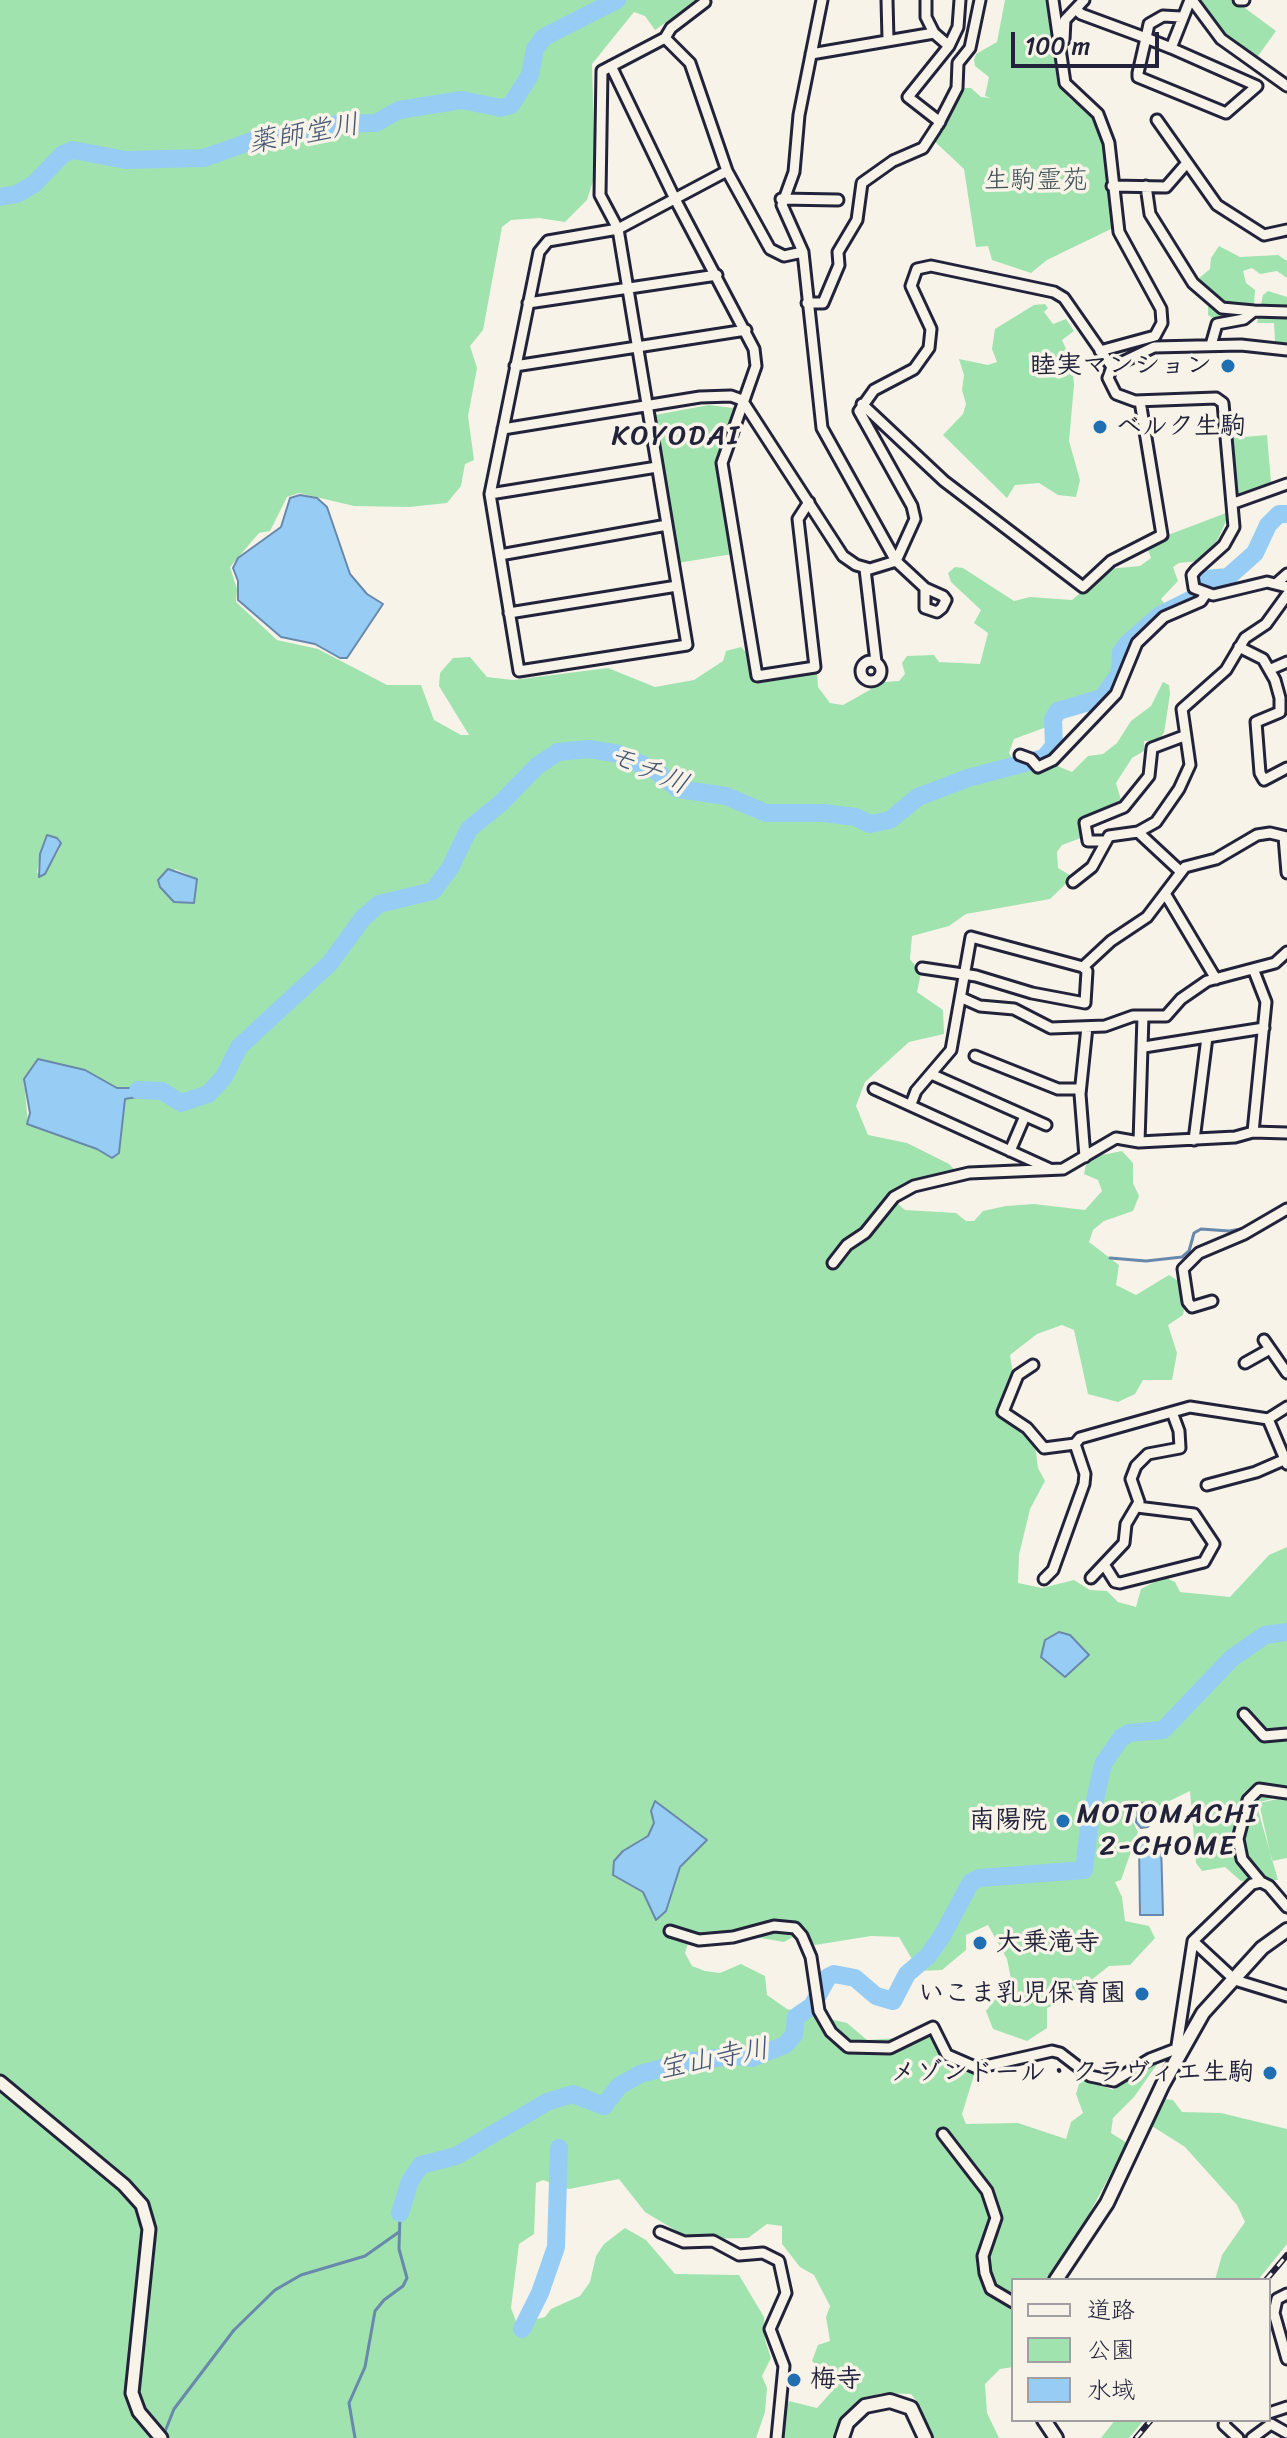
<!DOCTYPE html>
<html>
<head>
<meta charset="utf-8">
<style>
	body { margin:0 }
	#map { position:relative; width:1287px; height:2438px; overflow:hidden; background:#f7f3e8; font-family:Sriracha,"Klee One",sans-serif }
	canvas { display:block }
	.legend { position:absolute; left:1011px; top:2278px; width:260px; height:144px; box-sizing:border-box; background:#f7f3e8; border:2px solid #a29fa3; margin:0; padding:10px 14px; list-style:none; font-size:24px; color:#22223b }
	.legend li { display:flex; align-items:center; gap:16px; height:40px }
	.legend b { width:40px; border:2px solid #a29fa3 }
	.scale { position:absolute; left:1011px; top:32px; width:148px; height:36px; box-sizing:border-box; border:4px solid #22223b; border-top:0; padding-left:10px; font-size:24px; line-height:28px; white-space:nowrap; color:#22223b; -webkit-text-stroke:6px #f7f3e8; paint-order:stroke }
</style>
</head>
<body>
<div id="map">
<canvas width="1287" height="2438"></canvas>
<ul class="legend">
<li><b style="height:10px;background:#f7f3e8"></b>道路</li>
<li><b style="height:22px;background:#a1e3ae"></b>公園</li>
<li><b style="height:22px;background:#97cdf5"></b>水域</li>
</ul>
<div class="scale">100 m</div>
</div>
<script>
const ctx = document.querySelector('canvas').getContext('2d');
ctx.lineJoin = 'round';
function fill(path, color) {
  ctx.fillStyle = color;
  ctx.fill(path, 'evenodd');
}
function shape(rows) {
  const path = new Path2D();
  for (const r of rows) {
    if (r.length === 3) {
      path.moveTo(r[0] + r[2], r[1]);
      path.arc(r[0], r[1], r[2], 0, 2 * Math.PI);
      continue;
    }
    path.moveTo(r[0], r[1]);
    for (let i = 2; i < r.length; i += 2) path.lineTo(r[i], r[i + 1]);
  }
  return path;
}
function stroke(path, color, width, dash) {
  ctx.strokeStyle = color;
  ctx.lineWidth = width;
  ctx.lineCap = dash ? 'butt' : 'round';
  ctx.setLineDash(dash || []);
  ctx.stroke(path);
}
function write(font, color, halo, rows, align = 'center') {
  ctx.font = font + ' Sriracha,"Klee One",sans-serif';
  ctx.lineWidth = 7;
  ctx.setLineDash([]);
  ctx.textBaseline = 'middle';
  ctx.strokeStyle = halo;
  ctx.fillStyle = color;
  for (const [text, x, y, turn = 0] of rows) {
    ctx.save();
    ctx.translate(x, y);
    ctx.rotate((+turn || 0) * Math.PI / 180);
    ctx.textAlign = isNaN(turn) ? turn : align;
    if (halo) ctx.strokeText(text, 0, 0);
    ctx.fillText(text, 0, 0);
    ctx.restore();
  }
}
const green = shape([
	[0,0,698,0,655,30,645,16,634,12,592,64,595,175,587,200,565,222,539,218,511,220,502,227,483,330,470,346,477,368,468,416,474,460,465,464,461,486,447,503,409,507,354,506,299,493,287,497,270,531,259,533,230,567,237,589,236,602,277,640,318,649,387,685,421,685,434,720,461,735,469,735,439,686,440,673,453,658,470,657,487,677,513,680,608,668,655,687,694,680,723,661,726,651,741,647,747,653,755,684,817,673,818,687,830,703,843,705,884,682,899,681,905,674,902,663,907,656,934,655,939,662,980,664,988,633,974,623,981,610,951,582,948,573,955,567,963,568,1014,601,1030,597,1072,600,1108,569,1140,566,1151,558,1147,547,1168,535,1226,513,1227,519,1217,541,1198,561,1179,563,1173,567,1178,581,1161,599,1167,607,1119,647,1106,690,1094,698,1076,698,1054,705,1049,726,1014,739,1009,753,1014,761,1040,774,1055,765,1072,772,1088,756,1103,754,1117,743,1131,721,1151,706,1163,682,1169,685,1170,694,1164,733,1157,741,1144,741,1144,751,1132,758,1116,783,1121,800,1088,815,1080,822,1081,838,1062,845,1057,852,1058,868,1073,877,1050,899,966,914,949,926,912,936,910,959,921,973,917,992,943,1010,944,1034,909,1042,865,1082,856,1106,868,1135,907,1143,949,1164,956,1171,895,1192,897,1203,905,1210,956,1213,966,1221,974,1221,983,1211,1006,1206,1034,1204,1085,1210,1102,1191,1098,1180,1084,1174,1086,1165,1097,1156,1122,1151,1133,1163,1133,1183,1139,1196,1133,1211,1104,1221,1093,1230,1089,1242,1119,1265,1116,1285,1136,1295,1169,1275,1180,1282,1185,1305,1183,1315,1168,1325,1177,1353,1172,1380,1143,1380,1135,1394,1118,1402,1088,1394,1074,1330,1062,1325,1037,1334,1010,1355,1013,1373,999,1414,1035,1445,1038,1468,1045,1481,1030,1509,1019,1555,1018,1583,1042,1588,1074,1580,1090,1590,1107,1591,1118,1602,1136,1607,1141,1589,1164,1577,1175,1582,1180,1592,1230,1597,1269,1555,1287,1547,1287,1795,1256,1803,1278,1880,1241,1881,1225,1867,1202,1871,1196,1863,1190,1791,1155,1808,1138,1801,1131,1818,1138,1832,1121,1880,1115,1882,1122,1897,1125,1921,1149,1926,1155,1938,1130,1965,1109,1966,1066,2000,1047,2008,1047,2028,1027,2041,993,2029,986,2011,1011,1979,1007,1959,988,1925,966,1935,966,1950,942,1970,919,1971,899,1937,871,1936,815,1945,800,1933,784,1942,738,1934,690,1937,685,1953,692,1966,705,1971,720,1973,741,1964,765,1976,767,1995,787,2009,847,2023,867,2040,929,2036,941,2057,975,2072,962,2114,966,2124,1018,2123,1066,2139,1071,2122,1083,2113,1076,2094,1081,2077,1113,2090,1157,2058,1158,2063,1134,2097,1113,2118,1111,2133,1127,2143,1072,2246,1048,2280,1013,2280,1013,2367,1000,2369,985,2384,987,2413,999,2438,931,2438,921,2407,911,2394,881,2393,860,2401,841,2418,835,2438,781,2438,785,2407,789,2401,817,2408,833,2390,825,2373,812,2361,818,2345,830,2341,826,2317,830,2306,814,2275,800,2267,782,2244,782,2226,767,2224,748,2238,690,2239,645,2212,619,2179,569,2189,543,2180,536,2183,534,2234,519,2244,511,2308,517,2324,545,2317,551,2309,580,2296,590,2282,596,2256,604,2244,625,2228,646,2240,675,2274,739,2275,764,2317,765,2340,771,2358,762,2376,767,2388,765,2412,756,2438,0,2438],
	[50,835,57,838,60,848,45,874,37,873,40,854],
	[175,869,196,878,194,904,174,902,167,891],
	[43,1061,86,1070,117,1088,160,1088,160,1093,125,1099,119,1153,112,1158,97,1149,28,1124,24,1079],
	[651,1811,706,1840,681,1867,656,1920,643,1892,614,1875,635,1843,648,1836,654,1823],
	[1005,0,1047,0,1059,85,1069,98,1092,115,1103,143,1113,228,1047,260,1031,273,992,260,988,246,976,247,964,169,932,139,960,88,971,88,981,97,991,98,985,96,989,77,975,66,974,60,976,54,997,42],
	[1201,0,1234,0,1276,31,1258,56,1225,35],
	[1219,246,1240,257,1278,255,1287,261,1287,278,1277,271,1260,274,1252,268,1243,271,1246,283,1255,290,1254,305,1239,307,1215,320,1208,315,1208,302,1197,280,1210,269,1211,258],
	[1268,291,1287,297,1287,345,1275,342,1274,323,1257,323,1263,295],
	[1045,304,1048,308,1044,312,1053,324,1066,319,1074,331,1062,340,1072,362,1074,385,1069,441,1080,480,1076,497,1058,495,1039,483,1015,485,1007,498,943,435,963,414,966,404,962,390,964,375,959,359,988,365,997,362,992,349,995,329,1034,305],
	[709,405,733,408,716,463,732,554,678,563,655,415],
	[1267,435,1271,482,1238,496,1233,438],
	[1287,1797,1287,1858,1272,1861,1259,1803],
	[1164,2099,1173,2100,1182,2112,1221,2113,1287,2129,1287,2244,1258,2280,1215,2280,1222,2255,1245,2222,1237,2205,1185,2147,1152,2126],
	[1115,2420,1144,2420,1129,2438,1101,2438]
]);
const water = shape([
	[300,495,317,498,327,507,350,574,367,594,383,604,347,658,340,658,315,644,281,637,238,600,238,581,233,568,238,558,281,527,290,498,300,495],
	[47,835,57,838,61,843,45,874,39,877,40,854,47,835],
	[168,869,197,879,194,903,174,902,160,887,158,880,168,869],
	[38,1059,85,1070,117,1088,161,1088,161,1093,125,1099,119,1153,112,1158,97,1149,27,1124,30,1113,24,1079,38,1059],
	[1059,1632,1070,1635,1089,1655,1065,1677,1041,1657,1045,1640,1059,1632],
	[655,1801,707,1840,680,1867,666,1911,656,1920,643,1892,613,1875,614,1861,623,1851,648,1836,654,1823,651,1811,655,1801],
	[1139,1803,1145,1803,1152,1820,1148,1827,1141,1828,1136,1822,1139,1803],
	[1139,1842,1161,1842,1163,1915,1140,1915,1139,1842]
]);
const stream = shape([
	[1110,1258,1146,1261,1182,1257,1189,1251,1194,1233,1201,1229,1229,1231,1247,1228],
	[164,2434,174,2409,234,2330,275,2290,301,2275,365,2256,399,2232],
	[355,2438,349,2403,365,2367,375,2311,384,2300,403,2286,407,2278,399,2249,400,2213]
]);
const river = shape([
	[0,197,17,194,34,184,63,154,73,150,126,160,204,158,263,137,293,135,337,124,376,123,399,110,462,100,501,108,511,105,530,75,535,49,544,37,617,0],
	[138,1090,162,1091,181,1103,208,1094,224,1077,239,1047,330,963,363,918,379,904,433,891,450,868,469,829,501,803,537,766,558,752,589,749,619,754,656,771,678,789,726,796,766,813,824,813,855,817,870,824,890,820,918,797,968,778,1044,758,1054,746,1053,719,1058,711,1102,698,1120,673,1121,652,1128,643,1160,615,1198,596,1206,579,1228,577,1255,553,1268,525,1279,514,1287,514],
	[400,2213,410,2181,421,2165,456,2156,547,2102,573,2094,604,2106,619,2086,640,2074,690,2061,734,2056,752,2058,785,2045,794,2035,796,2017,812,2006,828,1977,834,1974,855,1978,876,1996,893,2001,907,1974,928,1956,942,1936,971,1882,980,1878,1084,1870,1089,1827,1103,1764,1121,1738,1129,1733,1163,1730,1232,1658,1265,1635,1287,1632],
	[522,2329,540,2293,556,2247,559,2148]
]);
const minor = shape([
	[822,0,799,115,794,172,782,205,803,252,822,428,896,561,925,588,943,596,946,600,942,608,937,612,925,608,925,588],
	[887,0,888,39],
	[926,0,926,17,934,33,949,46],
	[1053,0,1065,83,1098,114,1109,143,1119,232,1161,309,1162,323,1155,336,1100,351],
	[1192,0,1221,39,1287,86],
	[1239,0,1244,0],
	[705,2,671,28,665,38,602,71,600,195,618,229,687,645,519,671,490,494,539,252,548,241,618,229,727,171],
	[1076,9,1081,14,1146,38,1171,48,1257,86,1226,113,1138,77,1138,73,1146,38,1149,24,1163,16,1181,17],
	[665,38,690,63,727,171,770,249,784,256,803,252],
	[1064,40,1065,20,1084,0],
	[1171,48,1190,0],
	[811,54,934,33],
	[611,66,675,199,754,349,756,366,722,463,757,676,815,667,798,519,809,502],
	[1157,120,1217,205,1264,235,1287,230],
	[940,122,908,97,949,46,958,27,960,0],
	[938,125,957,88,958,63,970,48,980,0],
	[1112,186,1166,187,1186,164],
	[1146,186,1150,214,1193,283,1222,308,1254,311,1244,319,1217,324,1211,345],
	[781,199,838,200],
	[528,303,717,275],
	[807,303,823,303,839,265,838,252,857,220,862,183,893,161,923,148,936,128],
	[1254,311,1287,312],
	[1287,350,1241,345,1154,347,1112,367,1108,378,1116,394,1135,401,1216,398,1223,403,1234,527,1224,545,1196,570,1192,575,1194,588,1213,595,1267,582,1287,587],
	[515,366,746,330],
	[862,404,944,481,1083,587,1111,561,1162,535,1140,401],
	[503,429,700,397,731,396,742,400,843,556,856,565,870,569,896,561,915,519,912,506,859,411,874,390,914,369,929,348,931,329,911,286,917,269,931,266,1054,292,1064,298,1112,367],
	[490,494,657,467],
	[1234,503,1287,484],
	[500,555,667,525],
	[865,569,876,662],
	[1278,582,1287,574],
	[509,613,677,586],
	[1239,647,1263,659,1275,680,1280,698,1280,712,1256,722,1260,773,1264,780,1287,768],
	[871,671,10],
	[1271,669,1287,662],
	[1020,755,1031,759,1038,767,1053,760,1116,694,1137,643,1164,617,1201,601,1205,595],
	[1138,832,1181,872],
	[1284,837,1287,873],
	[1104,841,1088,841,1085,823,1124,807,1149,776,1152,748,1184,736],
	[1073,882,1092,867,1109,836,1138,832,1156,822,1179,789,1190,765,1182,709,1226,670,1245,638,1266,624,1287,595],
	[1166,895,1216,979],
	[1083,967,1111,941,1147,917,1185,867,1216,859,1257,835,1270,833,1287,837],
	[922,968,976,976,1032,993,1085,1003,1087,971,1083,967],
	[962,998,980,1006,1014,1009,1051,1028,1105,1026,1133,1016,1166,1016,1181,999,1207,981,1275,963,1287,952],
	[1144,1047,1264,1028],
	[975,1056,1058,1089,1080,1089],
	[931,1074,1046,1125],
	[874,1089,1050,1169],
	[911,1104,916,1091,951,1050,971,937,1083,967],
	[1253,1132,1266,1002,1254,971],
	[1194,1140,1207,1037],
	[1139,1142,1143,1016],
	[1010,1151,1025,1116],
	[1085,1157,1080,1094,1087,1027],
	[833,1263,847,1245,865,1233,894,1197,914,1186,969,1173,1063,1169,1116,1138,1139,1142,1235,1137,1253,1132,1287,1133],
	[1212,1301,1192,1307,1188,1302,1183,1269,1199,1253,1244,1234,1287,1209],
	[1264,1340,1287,1373],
	[1245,1363,1270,1349],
	[1033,1365,1018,1375,1003,1412,1027,1428,1044,1448,1075,1444,1080,1438,1190,1407,1268,1419,1287,1407],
	[1268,1419,1287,1464],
	[1207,1485,1256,1472,1286,1459],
	[1105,1566,1115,1582,1120,1583,1204,1562,1214,1544,1194,1514,1137,1507],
	[1091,1578,1124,1543,1126,1524,1139,1502,1131,1479,1136,1466,1148,1454,1180,1448,1179,1431,1172,1412],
	[1044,1579,1053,1570,1084,1484,1085,1474,1075,1444],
	[1244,1714,1264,1736,1287,1734],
	[1261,1882,1242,1859,1238,1839,1248,1800,1259,1789,1287,1793],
	[670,1931,699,1940,733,1937,774,1926,795,1928,802,1936,811,1957,819,2011,831,2032,848,2047,890,2048,933,2027,947,2055,977,2068,1052,2051,1060,2053,1090,2076,1114,2081,1150,2059,1176,2049],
	[1193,1941,1235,1980,1287,1996],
	[1176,2052,1193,1941,1252,1884,1261,1882,1269,1886,1287,1907],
	[943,2134,987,2191,996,2218,983,2256,985,2273,991,2289,1013,2302],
	[660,2232,684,2242,713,2241,739,2255,763,2253,779,2261,786,2293,770,2329,784,2366,777,2438],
	[1287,2294,1277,2299,1274,2313,1287,2359],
	[1269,2413,1287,2407],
	[1225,2420,1224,2425,1238,2438],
	[1252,2438,1271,2424,1287,2433]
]);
const tertiary = shape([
	[0,2082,124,2185,142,2205,149,2229,132,2393,139,2412,161,2438]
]);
const secondary = shape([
	[1056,2280,1107,2203,1163,2084,1203,2013,1262,1948,1287,1930],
	[1044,2420,1056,2438],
	[842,2438,847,2423,865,2406,890,2401,911,2408,925,2438]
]);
const rail = shape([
	[1266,2280,1287,2255],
	[1136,2438,1151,2420]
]);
const markers = [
	[1228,366,8,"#1f6fb2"],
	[1100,427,8,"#1f6fb2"],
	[1063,1821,8,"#1f6fb2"],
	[980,1943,8,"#1f6fb2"],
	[1142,1994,8,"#1f6fb2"],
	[1270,2073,8,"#1f6fb2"],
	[794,2380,8,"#1f6fb2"]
];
const parkNames = [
	["生駒霊苑",1036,181]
];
const poiNames = [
	["睦実マンション",1212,366],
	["ベルク生駒",1116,427,"left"],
	["南陽院",1047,1821],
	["大乗滝寺",996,1943,"left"],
	["いこま乳児保育園",1126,1994],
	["メゾンドール・クラヴィエ生駒",1254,2073],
	["梅寺",810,2380,"left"]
];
const waterNames = [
	["薬師堂川",304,135,-10],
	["モチ川",648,771,23],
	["宝山寺川",714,2060,-11]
];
const neighbourhoodNames = [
	["KOYODAI",676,437],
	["MOTOMACHI",1168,1815],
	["2-CHOME",1168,1847]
];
fill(green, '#a1e3ae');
fill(water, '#97cdf5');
stroke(water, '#6889ab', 2);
stroke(stream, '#6889ab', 3);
stroke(river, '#97cdf5', 18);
stroke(minor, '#22223b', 15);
stroke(tertiary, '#22223b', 17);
stroke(secondary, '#22223b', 18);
stroke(minor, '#f7f3e8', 9);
stroke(tertiary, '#f7f3e8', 11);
stroke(secondary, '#f7f3e8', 12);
stroke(rail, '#22223b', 6);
stroke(rail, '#f7f3e8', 3, [9]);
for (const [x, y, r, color] of markers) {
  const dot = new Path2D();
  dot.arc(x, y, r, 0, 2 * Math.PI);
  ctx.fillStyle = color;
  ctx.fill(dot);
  stroke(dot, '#f7f3e8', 3);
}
write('26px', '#425258', '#f7f3e8', parkNames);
write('bold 26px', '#22223b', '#f7f3e8', poiNames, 'right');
write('italic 28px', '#455573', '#f7f3e8', waterNames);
ctx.letterSpacing = '2px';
write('28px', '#22223b', '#f7f3e8', neighbourhoodNames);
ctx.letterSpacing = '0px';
</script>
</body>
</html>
